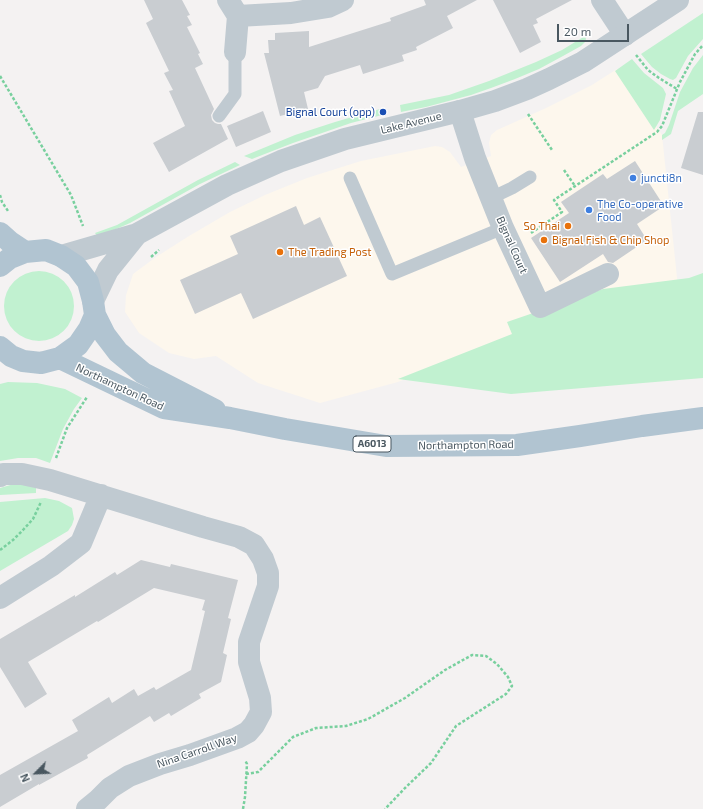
<!DOCTYPE html>
<html>
<head>
<meta charset="utf-8">
<style>
	body { margin:0 }
	#map { position:relative; width:703px; height:809px; overflow:hidden; background:#f4f2f2; font-family:"Exo 2",sans-serif }
	canvas { display:block }
	.north { position:absolute; left:16px; top:753px; width:40px; height:40px; -webkit-text-stroke:3px #fff; paint-order:stroke; rotate:246deg; font-size:11px; font-weight:700; line-height:16px; text-align:center; color:#495760 }
	.north::after { content:''; display:block; margin:auto; width:14px; height:18px; background:#495760; clip-path:polygon(50% 0,100% 100%,50% 72%,0 100%) }
	.scale { position:absolute; left:557px; top:24px; width:72px; height:18px; box-sizing:border-box; border:2px solid #495760; border-top:0; padding-left:5px; font-size:12px; line-height:14px; white-space:nowrap; color:#495760; -webkit-text-stroke:3px #fff; paint-order:stroke }
</style>
</head>
<body>
<div id="map">
<canvas width="703" height="809"></canvas>
<div class="north">N</div>
<div class="scale">20 m</div>
</div>
<script>
const ctx = document.querySelector('canvas').getContext('2d');
ctx.lineJoin = 'round';
function fill(path, color) {
  ctx.fillStyle = color;
  ctx.fill(path, 'evenodd');
}
function shape(rows) {
  const path = new Path2D();
  for (const r of rows) {
    if (r.length === 3) {
      path.moveTo(r[0] + r[2], r[1]);
      path.arc(r[0], r[1], r[2], 0, 2 * Math.PI);
      continue;
    }
    path.moveTo(r[0], r[1]);
    for (let i = 2; i < r.length; i += 2) path.lineTo(r[i], r[i + 1]);
  }
  return path;
}
function stroke(path, color, width, dash) {
  ctx.strokeStyle = color;
  ctx.lineWidth = width;
  ctx.lineCap = dash ? 'butt' : 'round';
  ctx.setLineDash(dash || []);
  ctx.stroke(path);
}
function write(font, color, halo, rows, align = 'center') {
  ctx.font = font + ' "Exo 2",sans-serif';
  ctx.lineWidth = 3;
  ctx.setLineDash([]);
  ctx.textBaseline = 'middle';
  ctx.strokeStyle = halo;
  ctx.fillStyle = color;
  for (const [text, x, y, turn = 0] of rows) {
    ctx.save();
    ctx.translate(x, y);
    ctx.rotate((+turn || 0) * Math.PI / 180);
    ctx.textAlign = isNaN(turn) ? turn : align;
    if (halo) ctx.strokeText(text, 0, 0);
    ctx.fillText(text, 0, 0);
    ctx.restore();
  }
}
const commercial = shape([
	[617,69,662,135,678,287,464,354,398,382,320,403,258,383,216,356,194,359,169,353,139,333,125,312,126,295,133,274,156,257,189,236,230,212,265,195,307,178,361,161,435,146,442,147,450,152,461,167,491,156,489,143,491,135,497,130,544,109,592,85]
]);
const green = shape([
	[703,13,703,39,688,56,676,78,673,80,670,79,661,74,652,67,641,54],
	[585,36,586,39,585,42,581,46,563,56,539,69,515,79,491,88,471,95,426,107,401,112,400,105,449,95,489,81,536,62,562,50],
	[703,55,703,94,678,111,671,134,662,140,662,135,665,133,669,125,680,92,693,68],
	[632,59,644,73,663,88,666,94,660,120,654,130,615,71],
	[380,109,382,115,351,123,325,132,293,143,252,159,244,156,295,135,335,122],
	[235,162,240,165,200,184,130,223,98,237,95,233,117,225,198,180],
	[39,306,35],
	[703,273,703,378,511,394,398,379,512,334,507,322,603,289,689,278],
	[8,382,37,383,65,389,82,398,74,409,63,429,50,463,36,458,18,458,0,461,0,384],
	[14,484,24,484,36,488,36,493,0,495,0,488],
	[45,498,59,501,72,508,74,519,72,525,68,531,0,571,0,502]
]);
const building = shape([
	[144,0,182,0,190,15,187,16,192,25,187,27,200,53,198,54,203,64,195,68,214,109,211,115,212,120,215,123,218,124,221,124,228,139,169,172,153,143,185,126,169,91,173,90,164,73,169,71,146,23,153,19],
	[424,0,477,0,447,16,453,28,416,47,417,50,402,55,404,61,363,74,360,65,325,76,318,88,304,92,308,109,280,116,264,53,269,53,268,40,275,40,275,33,309,31,309,47,391,21,390,18,426,5],
	[493,0,572,0,536,19,538,23,533,25,541,42,520,53],
	[263,111,271,132,236,147,227,126],
	[698,112,703,112,703,175,681,168],
	[635,161,664,206,637,224,647,240,613,263,608,262,603,254,560,282,531,238,569,213,561,202,603,174,607,179],
	[296,206,304,225,320,217,347,276,253,319,241,293,195,314,180,280,238,254,230,236],
	[141,560,170,567,171,564,238,580,228,618,231,619,223,653,227,655,221,682,199,694,201,698,171,716,169,713,154,722,150,716,87,755,88,758,39,785,39,784,0,807,0,775,78,731,72,720,109,697,112,703,134,689,138,696,154,687,156,690,191,670,205,611,202,610,205,600,154,588,98,622,97,621,28,662,47,694,25,708,0,667,0,639,75,595,75,597,115,572,117,575]
]);
const path = shape([
	[636,55,648,70,659,78,677,89],
	[0,76,71,195,83,226],
	[528,114,552,150],
	[564,170,575,186],
	[0,195,2,202,8,211],
	[531,233,562,212,554,200,657,132,662,126,680,82,695,54,703,45],
	[151,257,159,250],
	[56,458,67,428,87,397],
	[0,550,13,540,23,530,33,519,41,502],
	[246,774,258,772,293,737,316,728,346,726,368,719,405,698,445,670,472,655,486,656,497,664,508,677,512,686,506,694,456,726,431,763,405,788,385,809],
	[243,809,245,797,247,764,245,760]
]);
const service = shape([
	[219,116,235,94,235,52],
	[350,178,392,274,503,228],
	[491,198,512,188,530,177]
]);
const minor = shape([
	[228,0,238,16,235,52],
	[602,0,625,35],
	[238,16,291,13,328,7,343,0],
	[460,111,475,158,503,228,540,307,608,274],
	[0,476,3,474,22,474,50,480,203,527,239,537,254,545,263,559,268,573,268,586,249,642,249,662,260,698,261,712,254,725,248,732,237,738,190,755,160,764,129,776,110,788,98,800,87,809],
	[0,598,51,566,81,543,101,495]
]);
const tertiary = shape([
	[61,256,137,234,227,185,281,161,345,139,460,111,495,101,527,89,549,79,583,62,678,0],
	[93,301,108,270,137,234]
]);
const primary = shape([
	[0,233,10,242,25,252],
	[0,266,10,258,25,252,46,250,61,256,76,266,88,282,93,301,95,315,89,329,78,345,60,358,41,363,23,361,11,356,0,347],
	[95,315,105,335,118,352,143,373,215,410],
	[60,358,164,408,230,418,285,429,386,446,517,445,580,436,642,426,703,418]
]);
const markers = [
	[383,112,4,"#1a4fb4"],
	[633,178,4,"#3f7fe0"],
	[589,210,4,"#3f7fe0"],
	[568,226,4,"#e8710a"],
	[544,240,4,"#e8710a"],
	[280,252,4,"#e8710a"]
];
const shields = [
	[372,444,38]
];
const shieldNames = [
	["A6013",372,444]
];
const transitNames = [
	["Bignal Court (opp)",375,112]
];
const streetNames = [
	["Lake Avenue",411,123,-14],
	["Bignal Court",512,245,66],
	["Northampton Road",120,387,25],
	["Northampton Road",466,445,-1],
	["Nina Carroll Way",197,751,-19]
];
const shopNames = [
	["juncti8n",641,178],
	["The Co-operative",597,204],
	["Food",597,217]
];
const foodNames = [
	["So Thai",560,226,"right"],
	["Bignal Fish & Chip Shop",552,240],
	["The Trading Post",288,252]
];
fill(commercial, '#fdf7ed');
fill(green, '#c1f1d0');
fill(building, '#c9cdd1');
stroke(path, '#78d09e', 2.5, [3, 2]);
stroke(service, '#c0cad1', 13);
stroke(minor, '#c0cad1', 22);
stroke(tertiary, '#c0cad1', 22);
stroke(primary, '#b1c4d1', 22);
for (const [x, y, r, color] of markers) {
  const dot = new Path2D();
  dot.arc(x, y, r, 0, 2 * Math.PI);
  ctx.fillStyle = color;
  ctx.fill(dot);
  stroke(dot, '#fff', 1.5);
}
for (const [x, y, w] of shields) {
  const box = new Path2D();
  box.roundRect(x - w / 2, y - 8, w, 16, 3);
  ctx.fillStyle = '#fff';
  ctx.fill(box);
  stroke(box, '#495760', 1);
}
write('bold 10px', '#495760', null, shieldNames);
write('11px', '#164399', '#fff', transitNames, 'right');
write('11px', '#495760', '#fff', streetNames);
write('11px', '#366cbe', '#fff', shopNames, 'left');
write('11px', '#c56008', '#fff', foodNames, 'left');
</script>
</body>
</html>
